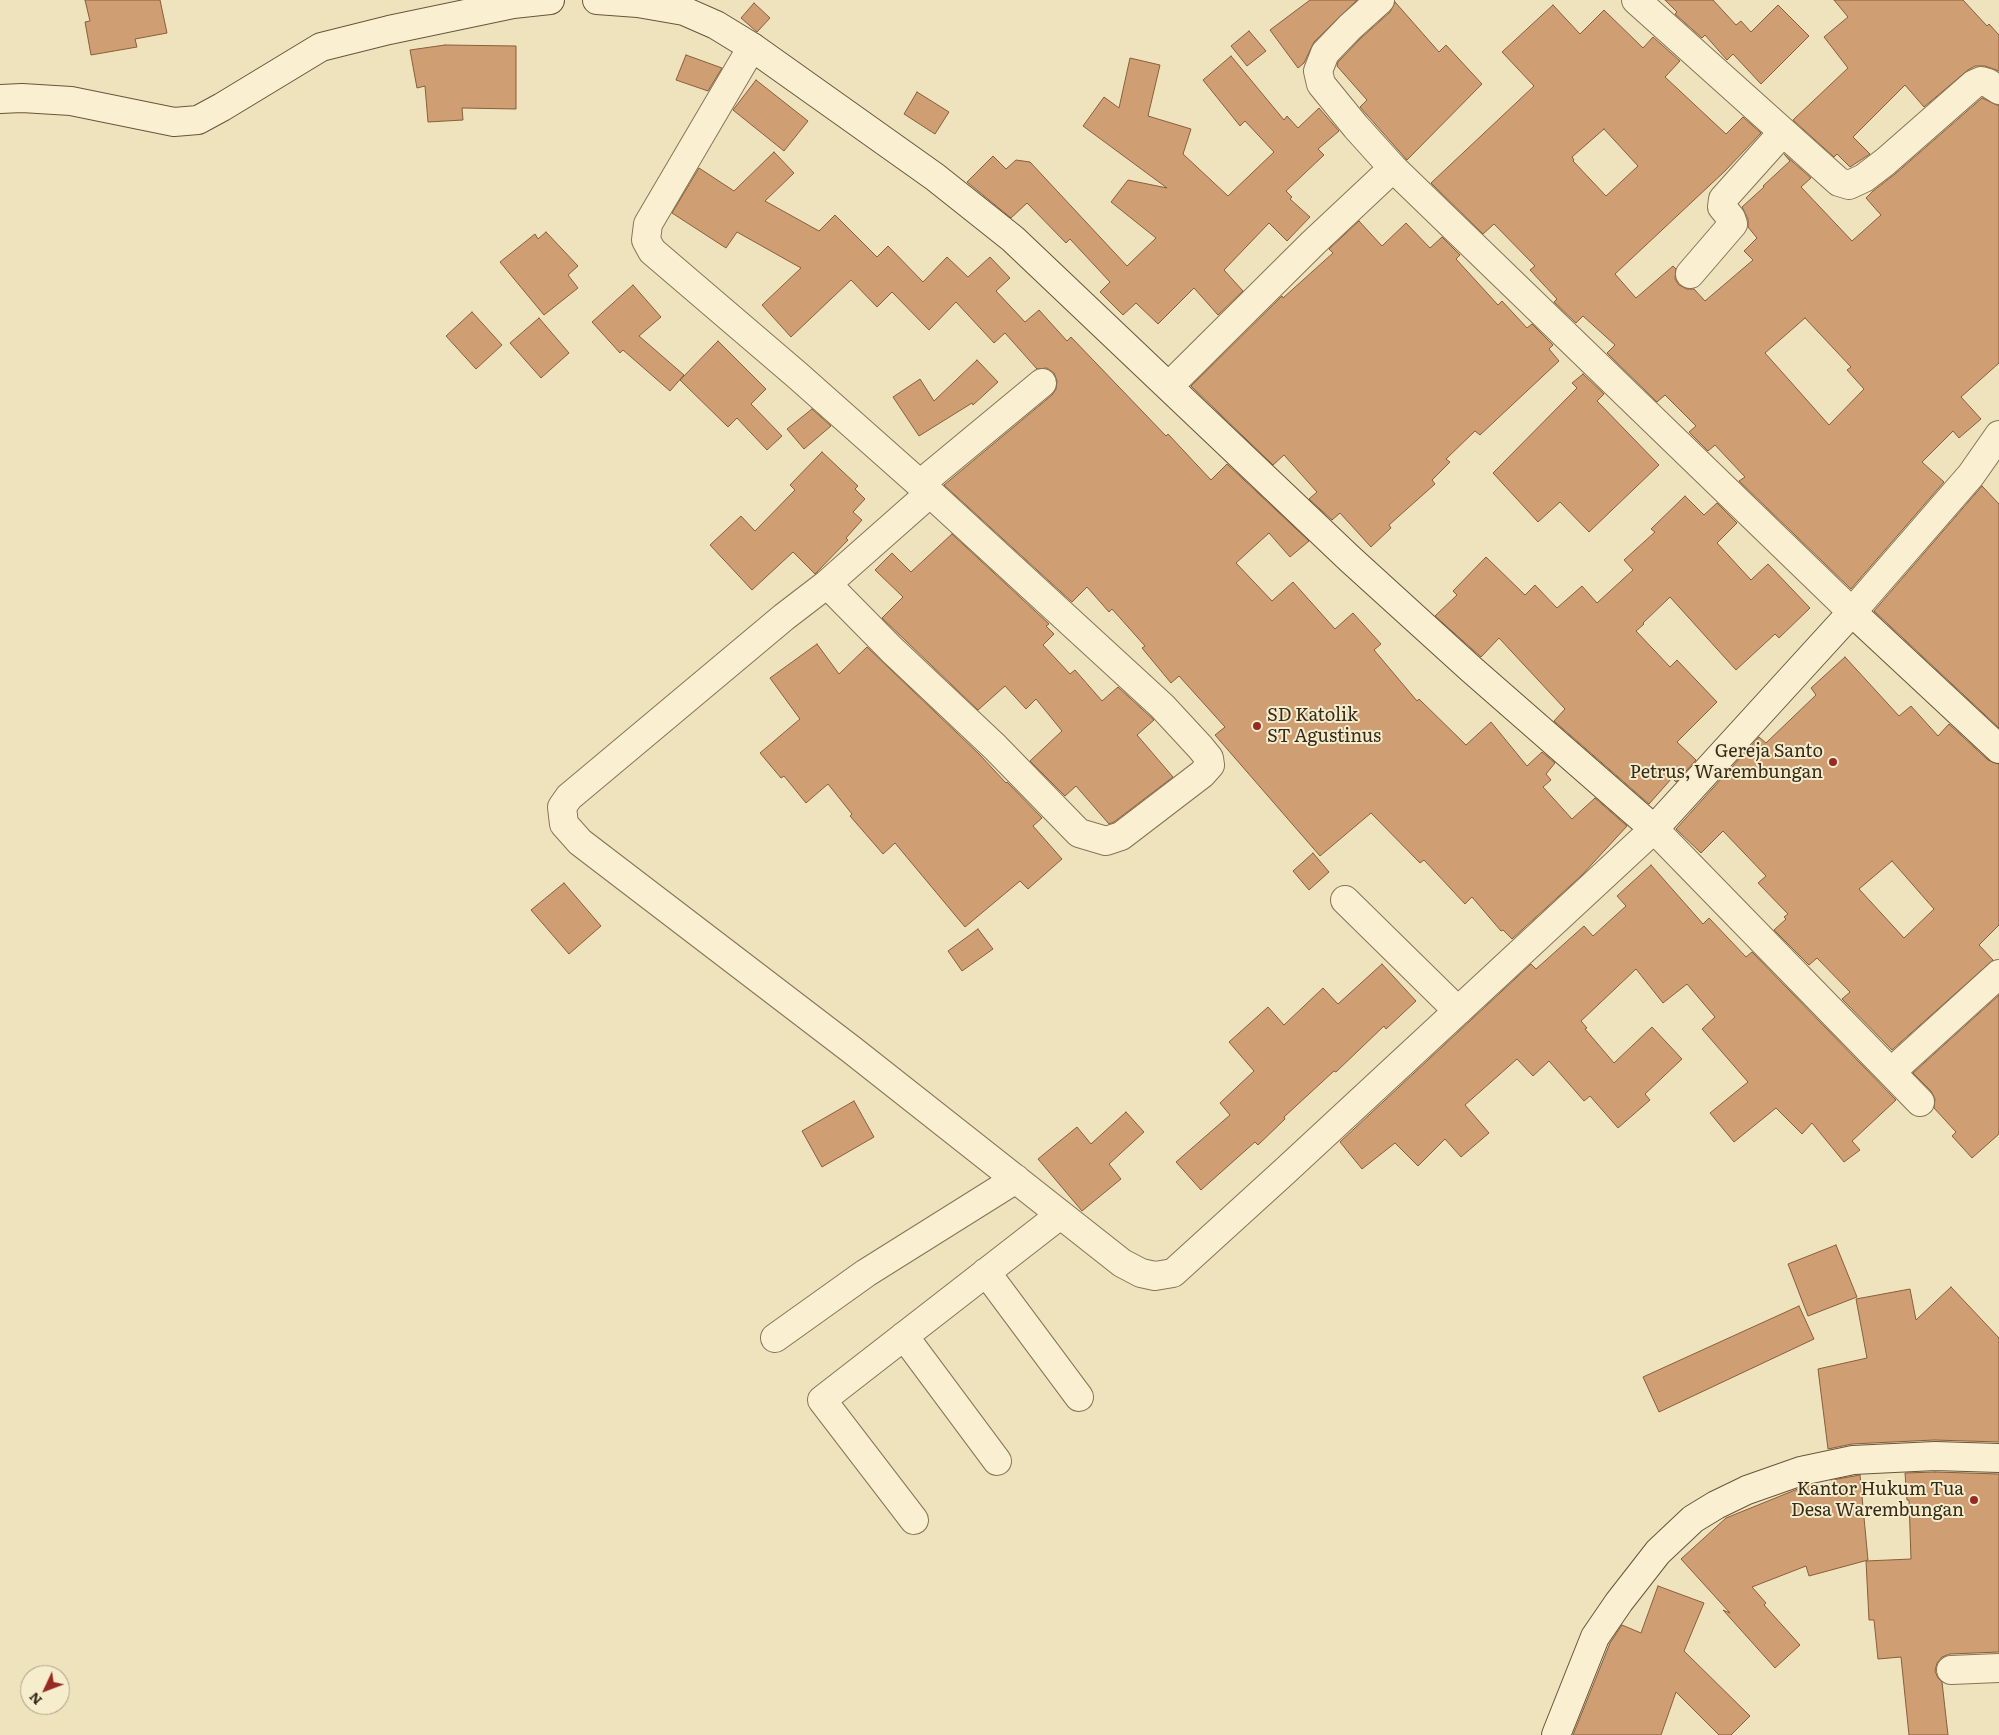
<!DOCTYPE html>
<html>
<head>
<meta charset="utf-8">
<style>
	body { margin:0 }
	#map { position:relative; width:1999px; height:1735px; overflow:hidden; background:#efe3be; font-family:Literata,serif }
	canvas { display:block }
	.north { position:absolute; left:20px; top:1665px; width:50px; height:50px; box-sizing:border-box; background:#f6edcd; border:1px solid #a99f86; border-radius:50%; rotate:227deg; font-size:14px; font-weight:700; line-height:20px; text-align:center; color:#362a1b }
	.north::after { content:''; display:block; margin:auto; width:18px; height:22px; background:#982a24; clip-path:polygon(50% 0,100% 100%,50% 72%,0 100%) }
</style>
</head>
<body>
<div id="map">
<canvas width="1999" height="1735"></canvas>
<div class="north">N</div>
</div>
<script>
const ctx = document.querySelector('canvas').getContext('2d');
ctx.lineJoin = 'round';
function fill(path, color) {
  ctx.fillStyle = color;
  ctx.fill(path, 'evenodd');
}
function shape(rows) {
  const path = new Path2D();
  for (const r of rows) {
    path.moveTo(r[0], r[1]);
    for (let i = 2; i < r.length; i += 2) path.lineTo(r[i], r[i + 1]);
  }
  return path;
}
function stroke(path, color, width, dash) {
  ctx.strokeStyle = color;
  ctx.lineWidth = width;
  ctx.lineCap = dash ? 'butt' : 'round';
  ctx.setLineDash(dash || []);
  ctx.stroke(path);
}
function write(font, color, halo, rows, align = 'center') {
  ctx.font = font + ' Literata,serif';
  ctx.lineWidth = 4;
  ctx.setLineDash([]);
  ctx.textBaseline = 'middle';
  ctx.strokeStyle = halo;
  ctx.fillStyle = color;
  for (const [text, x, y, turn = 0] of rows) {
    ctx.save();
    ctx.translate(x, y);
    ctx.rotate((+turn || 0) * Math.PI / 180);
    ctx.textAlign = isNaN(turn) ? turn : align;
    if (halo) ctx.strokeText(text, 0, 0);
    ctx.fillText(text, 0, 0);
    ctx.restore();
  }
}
const building = shape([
	[85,0,160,0,167,33,135,39,137,47,91,55,85,22,90,21,85,0],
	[1310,0,1357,0,1314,42,1304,63,1298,68,1270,30,1310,0],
	[1665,0,1713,0,1736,25,1741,21,1751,32,1778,5,1809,36,1761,84,1733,54,1727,60,1705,35,1702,38,1675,14,1677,12,1665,0],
	[1834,0,1963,0,1987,26,1989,24,1999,35,1999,71,1985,66,1975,66,1968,70,1924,107,1905,85,1853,137,1870,154,1850,167,1837,154,1834,157,1793,120,1848,68,1824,37,1848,17,1834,0],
	[1395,2,1439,52,1446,45,1482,84,1407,160,1360,107,1367,100,1337,66,1338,62,1361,38,1390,12,1395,2],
	[754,3,770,18,757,32,741,18,754,3],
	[1553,5,1580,34,1604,10,1643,48,1653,37,1680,61,1665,77,1726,134,1743,117,1761,133,1725,171,1615,274,1636,298,1673,266,1676,269,1675,279,1679,285,1687,289,1694,289,1705,301,1753,260,1744,251,1757,238,1748,227,1748,219,1742,207,1764,187,1763,186,1790,161,1784,154,1811,178,1801,187,1852,241,1881,215,1866,198,1873,191,1895,174,1982,98,1999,106,1999,363,1961,397,1981,419,1959,438,1953,431,1922,462,1944,482,1851,589,1739,481,1745,477,1715,445,1708,451,1689,432,1696,426,1665,395,1657,402,1607,353,1615,345,1583,316,1576,323,1554,302,1557,299,1530,270,1535,266,1494,224,1483,234,1431,183,1534,86,1502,52,1553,5],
	[1604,129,1638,166,1606,196,1573,161,1574,160,1572,157,1604,129],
	[1805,318,1851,367,1847,370,1864,389,1829,425,1765,353,1805,318],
	[1249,31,1266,51,1247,66,1231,46,1249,31],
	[445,45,516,46,516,109,462,108,463,120,428,122,425,86,417,88,410,50,445,45],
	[686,55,722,68,708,91,676,80,686,55],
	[1231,56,1284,120,1287,116,1298,128,1319,108,1339,131,1318,149,1324,155,1286,191,1292,197,1290,199,1310,217,1287,241,1269,223,1224,270,1243,291,1218,315,1194,288,1158,324,1136,303,1123,315,1100,292,1110,282,1070,239,1066,243,1027,203,1011,218,967,182,993,156,1006,169,1016,160,1030,162,1127,266,1156,238,1111,202,1128,180,1167,188,1083,126,1104,97,1119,108,1130,58,1160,65,1148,116,1191,129,1183,154,1228,196,1274,152,1245,121,1240,126,1203,80,1231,56],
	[756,80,808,121,784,151,733,110,756,80],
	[917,92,949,112,935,134,904,114,917,92],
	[774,152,794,173,765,201,819,231,835,215,877,257,888,246,923,282,947,257,968,277,990,257,1010,278,996,291,1025,322,1039,310,1067,341,1071,337,1166,436,1168,434,1211,480,1227,464,1309,541,1290,557,1269,533,1236,563,1272,601,1293,582,1335,629,1353,613,1381,644,1374,650,1417,701,1419,699,1466,745,1491,722,1527,766,1542,752,1555,763,1546,774,1551,780,1543,787,1572,819,1595,798,1627,826,1582,875,1512,939,1503,930,1501,931,1472,897,1465,904,1424,860,1420,863,1371,813,1320,856,1215,735,1225,727,1179,676,1171,683,1142,648,1145,646,1112,609,1109,612,1087,587,1072,602,944,485,1052,395,1056,389,1057,381,1054,373,1047,368,1037,369,1005,333,994,343,956,302,929,330,892,292,877,307,851,280,791,337,762,305,801,268,737,232,726,248,672,213,699,168,734,191,774,152],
	[1359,221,1382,246,1406,223,1430,248,1442,237,1460,255,1456,259,1498,305,1502,301,1527,328,1532,324,1553,345,1549,349,1559,361,1480,435,1475,431,1446,459,1450,462,1432,480,1435,484,1389,525,1391,528,1371,547,1340,513,1332,520,1309,499,1317,492,1284,455,1273,465,1191,386,1282,296,1283,298,1333,253,1329,249,1359,221],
	[546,232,578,266,568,275,578,288,544,315,500,262,535,234,538,239,546,232],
	[633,285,661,317,639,336,684,375,670,391,623,350,620,353,592,322,633,285],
	[472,312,502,345,476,369,446,336,472,312],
	[539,318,569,353,541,378,510,343,539,318],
	[718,341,766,389,751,404,782,436,767,450,737,418,728,427,680,380,718,341],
	[977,360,998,382,973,405,972,403,919,436,893,397,920,379,934,401,977,360],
	[1583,374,1604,394,1597,401,1659,465,1589,532,1560,502,1538,522,1493,473,1577,388,1572,383,1583,374],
	[812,409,831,426,804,449,787,429,812,409],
	[822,452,858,486,855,489,865,499,853,512,862,520,846,538,848,540,815,574,793,552,752,590,710,545,741,516,755,531,795,490,790,485,822,452],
	[1982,486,1999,504,1999,728,1874,611,1982,486],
	[1685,496,1704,515,1717,503,1737,523,1717,543,1751,580,1768,564,1810,608,1779,638,1775,634,1736,670,1670,597,1643,623,1644,624,1636,631,1670,667,1677,660,1717,702,1677,742,1696,760,1676,782,1672,778,1649,804,1554,721,1565,709,1499,638,1481,657,1435,616,1457,595,1453,591,1486,557,1525,595,1535,585,1557,608,1582,586,1597,603,1633,570,1624,560,1655,532,1651,529,1685,496],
	[952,534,1049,624,1046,626,1054,634,1043,645,1070,674,1075,670,1102,701,1118,687,1154,720,1137,735,1173,777,1114,822,1109,824,1076,786,1065,796,1030,761,1062,731,1036,699,1026,709,1005,686,978,710,882,618,903,597,875,570,892,553,911,572,952,534],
	[817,644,839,674,867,647,980,755,1006,783,1007,782,1042,818,1033,826,1062,859,1028,889,1020,881,965,927,895,843,883,854,850,816,852,814,828,784,806,803,784,776,781,778,760,753,800,719,770,678,817,644],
	[1845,657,1899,716,1911,706,1938,736,1949,724,1988,760,1999,764,1999,925,1979,945,1993,960,1892,1050,1842,999,1850,992,1817,958,1809,965,1774,930,1786,919,1784,917,1788,914,1758,883,1766,876,1723,831,1701,853,1676,829,1759,737,1766,743,1816,695,1811,688,1845,657],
	[1892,861,1934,909,1904,938,1859,889,1892,861],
	[1313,853,1329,872,1309,890,1293,871,1313,853],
	[1651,865,1703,924,1709,918,1746,957,1752,952,1896,1100,1852,1141,1860,1150,1844,1162,1812,1123,1802,1134,1776,1108,1734,1142,1710,1113,1748,1082,1702,1029,1715,1017,1687,984,1663,1003,1636,969,1581,1021,1587,1028,1585,1029,1614,1063,1652,1027,1682,1059,1645,1094,1650,1100,1618,1128,1590,1096,1584,1101,1549,1061,1533,1076,1517,1059,1465,1105,1489,1133,1461,1157,1445,1139,1418,1166,1395,1143,1362,1169,1340,1142,1531,964,1536,969,1584,926,1593,936,1626,906,1617,896,1651,865],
	[564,883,601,926,569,954,531,910,564,883],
	[978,929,993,949,962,971,948,951,978,929],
	[1382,964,1416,1001,1386,1029,1384,1026,1336,1072,1334,1071,1284,1117,1285,1119,1258,1145,1255,1142,1201,1190,1176,1162,1230,1115,1220,1103,1254,1071,1229,1042,1268,1007,1284,1025,1323,988,1338,1004,1382,964],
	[1999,995,1999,1134,1972,1158,1952,1136,1956,1132,1934,1108,1935,1099,1931,1091,1913,1073,1999,995],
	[854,1101,874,1137,822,1167,802,1131,854,1101],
	[1126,1112,1144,1132,1109,1164,1121,1179,1082,1211,1038,1159,1077,1127,1091,1144,1126,1112],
	[1836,1245,1857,1297,1808,1316,1788,1264,1836,1245],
	[1951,1287,1999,1338,1999,1442,1934,1440,1852,1444,1828,1449,1818,1369,1867,1358,1856,1299,1910,1289,1916,1320,1951,1287],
	[1799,1306,1814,1339,1659,1412,1643,1377,1799,1306],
	[1935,1472,1999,1474,1999,1652,1950,1654,1942,1657,1937,1663,1935,1671,1938,1678,1942,1682,1948,1735,1909,1735,1901,1657,1878,1659,1874,1620,1869,1620,1866,1561,1911,1559,1909,1500,1907,1500,1905,1473,1935,1472],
	[1860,1475,1868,1560,1809,1576,1806,1566,1752,1587,1766,1603,1764,1605,1800,1645,1775,1668,1723,1610,1730,1613,1681,1559,1726,1518,1805,1486,1833,1484,1832,1480,1860,1475],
	[1658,1586,1704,1603,1684,1651,1750,1716,1731,1735,1719,1735,1676,1692,1661,1735,1573,1735,1610,1643,1622,1625,1641,1633,1658,1586]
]);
const street = shape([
	[1380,0,1350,27,1325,53,1318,71,1321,84,1356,127,1393,168,1852,612,1971,475,1999,435],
	[1636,0,1839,182,1849,185,1864,178,1885,162,1974,84,1981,81,1988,83,1999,90],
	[752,47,648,224,646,240,652,251,797,375,930,493,1162,706,1200,747,1209,758,1210,765,1202,774,1121,836,1106,841,1079,833,995,747,892,650,827,584],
	[1690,274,1733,224,1731,218,1722,207,1723,199,1783,132],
	[1169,386,1313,243,1393,168],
	[920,484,1042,383],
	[930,493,827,584,784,617,569,797,562,807,564,824,580,842,852,1050,1122,1263,1141,1273,1155,1276,1173,1273,1284,1172,1654,829,1920,1102],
	[1345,900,1458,1011],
	[1891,1072,1999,974],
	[986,1272,1079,1397],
	[904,1336,997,1461],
	[775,1338,866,1273,1016,1179],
	[914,1520,822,1400,1060,1215],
	[1951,1670,1999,1668]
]);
const secondary = shape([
	[597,0,638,3,684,11,716,25,752,47,935,177,1013,239,1350,559,1471,669,1654,829,1852,612,1999,749],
	[0,99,22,98,71,101,174,122,198,120,222,107,321,47,389,30,513,4,550,0],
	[1556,1735,1595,1637,1619,1602,1658,1552,1693,1519,1716,1505,1747,1490,1801,1471,1853,1460,1935,1456,1999,1458]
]);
const markers = [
	[1257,726,5,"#982a24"],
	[1833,762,5,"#982a24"],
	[1974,1500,5,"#982a24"]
];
const poiNames = [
	["SD Katolik",1267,716,"left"],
	["ST Agustinus",1267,737,"left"],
	["Gereja Santo",1823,752],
	["Petrus, Warembungan",1823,773],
	["Kantor Hukum Tua",1964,1490],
	["Desa Warembungan",1964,1511]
];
fill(building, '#cf9e72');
stroke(building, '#885e3b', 1);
stroke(street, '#887356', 30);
stroke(secondary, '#69543a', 30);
stroke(street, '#faf0d1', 28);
stroke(secondary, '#faf0d1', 28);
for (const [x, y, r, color] of markers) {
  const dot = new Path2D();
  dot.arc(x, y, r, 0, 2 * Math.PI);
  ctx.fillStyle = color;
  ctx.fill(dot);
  stroke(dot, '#f6edcd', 2);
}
write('18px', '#362a1b', '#f6edcd', poiNames, 'right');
</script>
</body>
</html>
